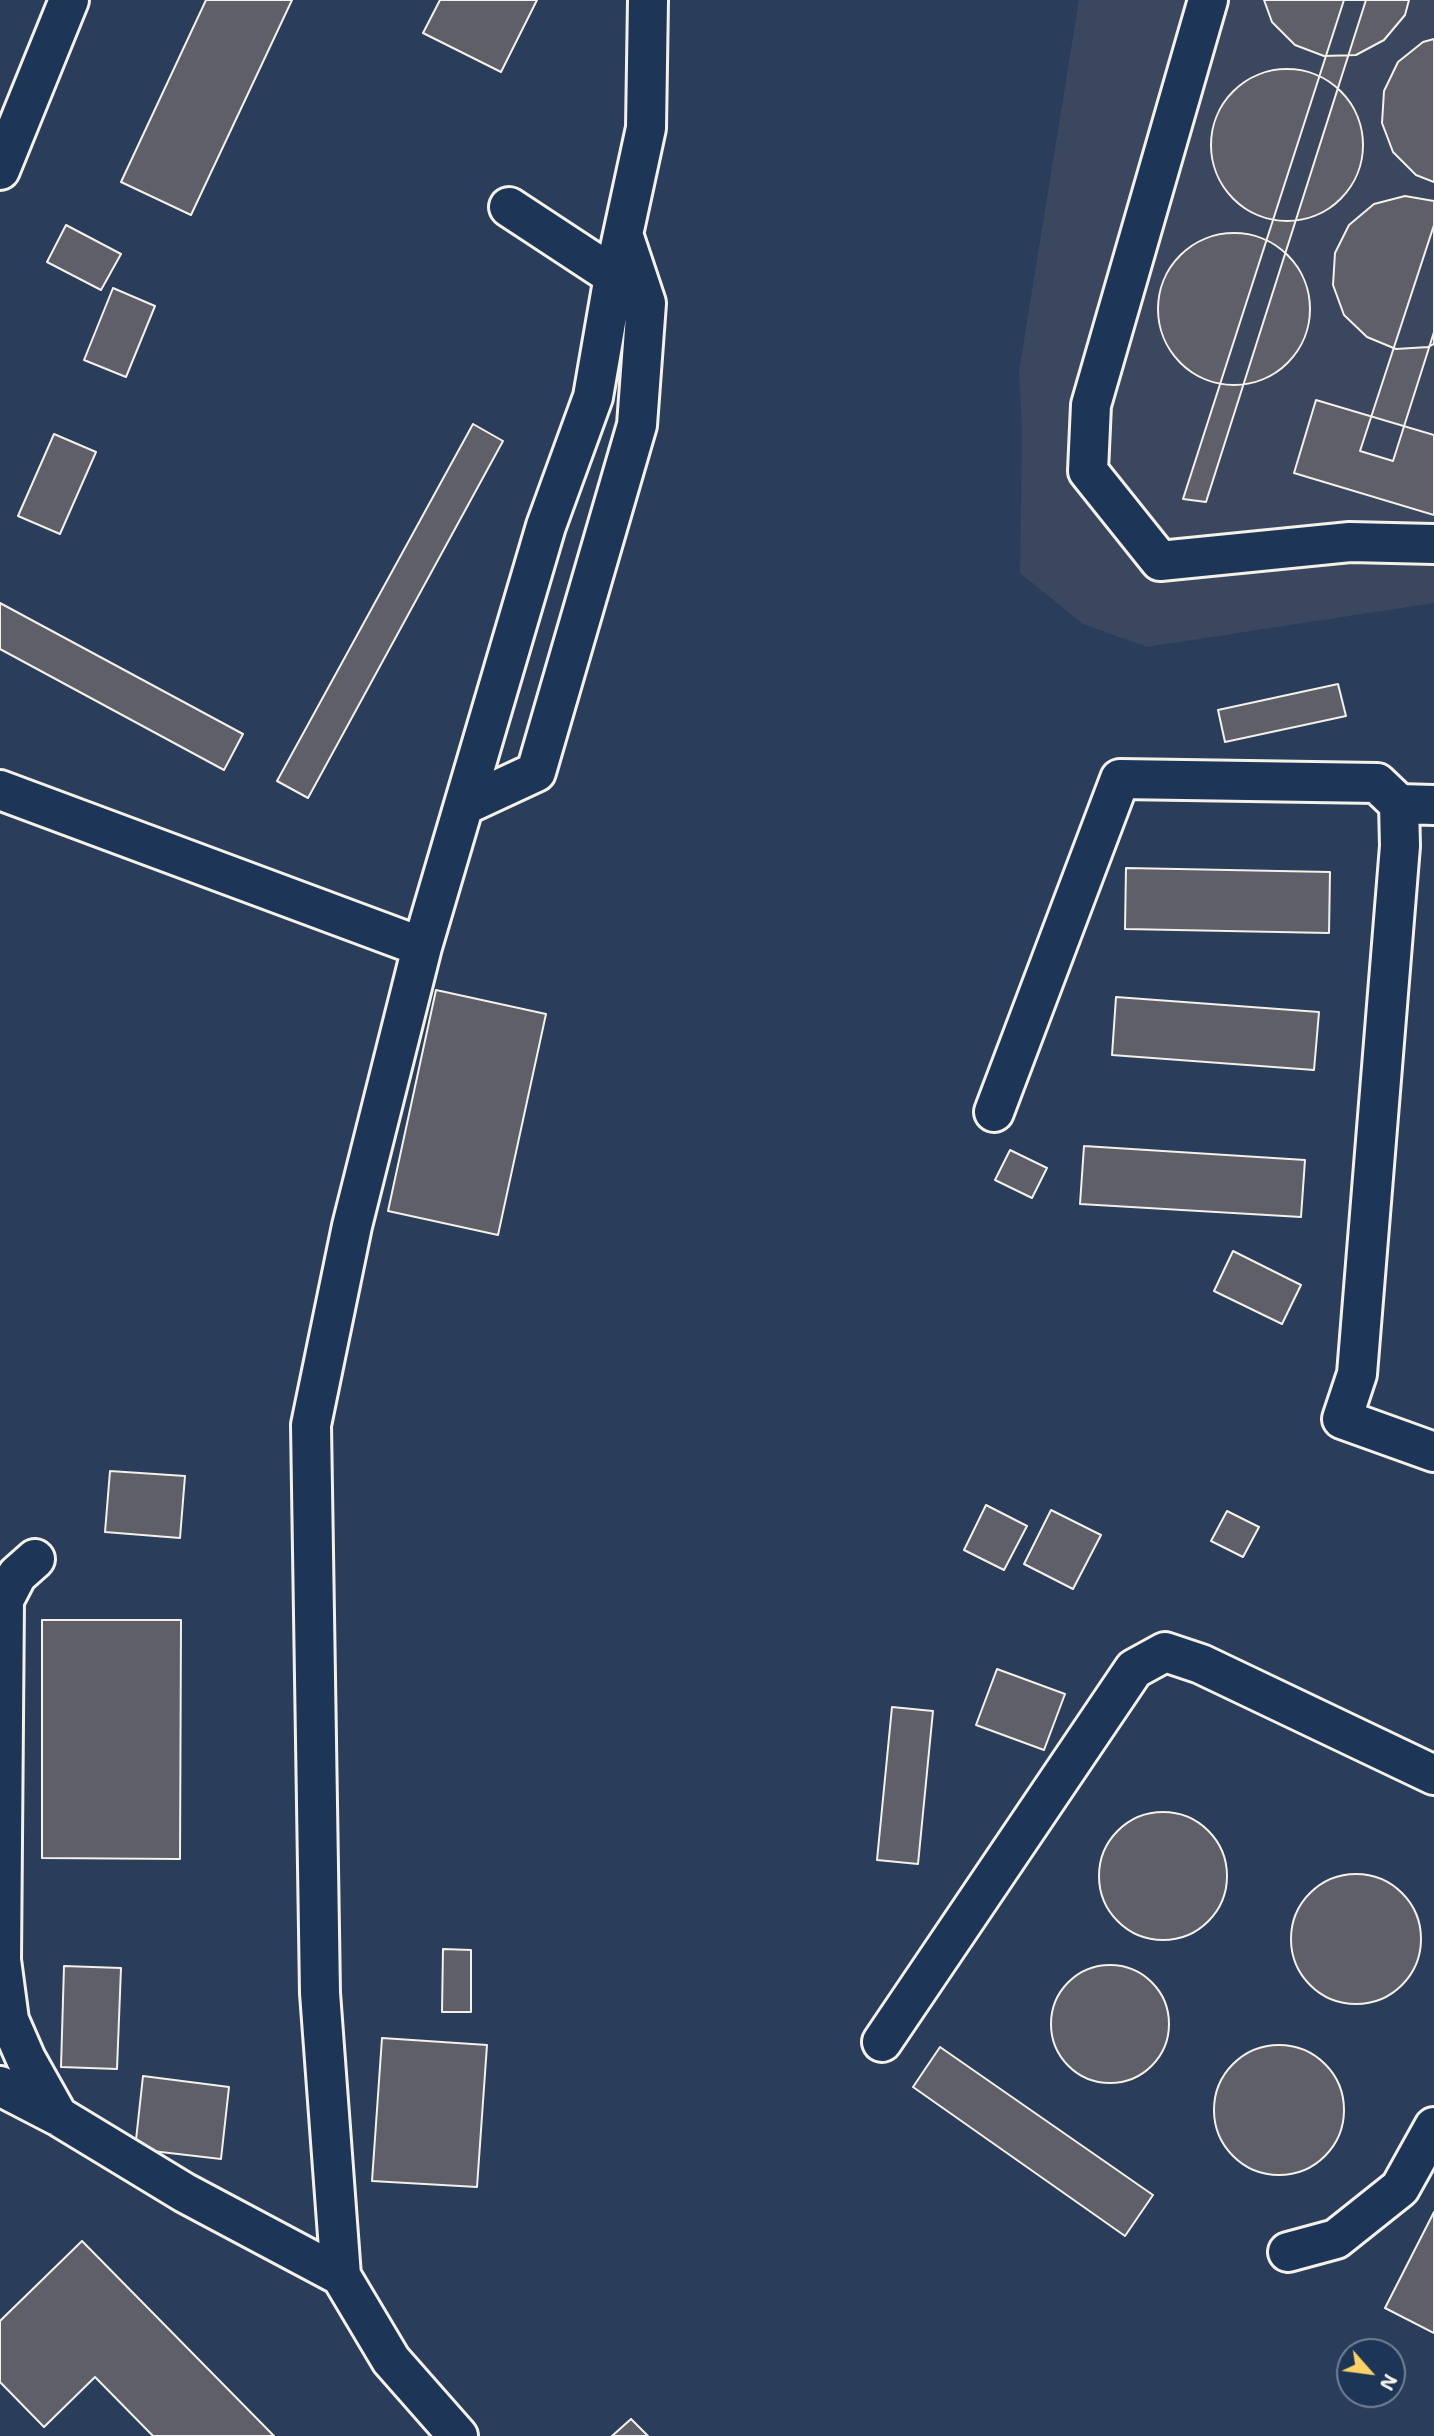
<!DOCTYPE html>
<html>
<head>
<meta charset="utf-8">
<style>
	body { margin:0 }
	#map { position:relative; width:1434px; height:2436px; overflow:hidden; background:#2a3d5a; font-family:"Shantell Sans",sans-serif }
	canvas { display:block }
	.north { position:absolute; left:1336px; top:2338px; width:70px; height:70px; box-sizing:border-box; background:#1d3557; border:2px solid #738091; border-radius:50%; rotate:118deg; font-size:19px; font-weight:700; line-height:28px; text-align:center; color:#f4f1e8 }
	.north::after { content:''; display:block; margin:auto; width:24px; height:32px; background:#ffd166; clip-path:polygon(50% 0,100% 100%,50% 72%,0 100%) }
</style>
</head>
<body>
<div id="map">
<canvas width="1434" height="2436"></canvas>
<div class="north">N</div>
</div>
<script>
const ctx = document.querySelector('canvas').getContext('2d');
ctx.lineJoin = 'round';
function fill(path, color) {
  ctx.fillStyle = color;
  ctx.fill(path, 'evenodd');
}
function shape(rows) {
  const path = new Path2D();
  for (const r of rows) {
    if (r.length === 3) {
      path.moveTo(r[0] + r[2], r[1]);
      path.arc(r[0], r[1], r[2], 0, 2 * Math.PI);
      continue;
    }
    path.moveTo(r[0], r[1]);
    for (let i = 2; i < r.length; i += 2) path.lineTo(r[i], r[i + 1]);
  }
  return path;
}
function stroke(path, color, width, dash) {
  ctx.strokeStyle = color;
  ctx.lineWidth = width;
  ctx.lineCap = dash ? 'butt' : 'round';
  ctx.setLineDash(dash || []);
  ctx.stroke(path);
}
const built = shape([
	[1079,0,1434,0,1434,603,1147,647,1083,624,1020,573,1022,433,1019,371]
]);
const building = shape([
	[206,0,292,0,191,215,121,182,206,0],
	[440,0,537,0,501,72,423,33,440,0],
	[1264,0,1409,0,1405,15,1384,40,1356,55,1324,56,1295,45,1272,22,1264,0],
	[1344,0,1366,0,1206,502,1183,499,1344,0],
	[1434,39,1434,182,1416,175,1393,152,1382,123,1384,91,1398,62,1423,42,1434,39],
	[1287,145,76],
	[1405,196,1434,201,1434,344,1428,347,1396,349,1367,337,1344,315,1333,285,1335,253,1349,225,1374,204,1405,196],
	[66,225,121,254,101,290,47,262,66,225],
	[1434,225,1434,332,1393,461,1360,451,1434,225],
	[1234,309,76],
	[113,288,155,306,126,377,84,360,113,288],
	[1316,400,1434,435,1434,515,1294,473,1316,400],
	[473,424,503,441,308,798,277,781,473,424],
	[54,434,96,452,60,534,18,516,54,434],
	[0,603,243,734,224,770,0,649,0,603],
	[1338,684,1346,716,1225,742,1218,710,1338,684],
	[1126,868,1330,872,1329,933,1125,929,1126,868],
	[436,990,546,1014,498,1235,388,1211,436,990],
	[1116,997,1319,1012,1314,1070,1112,1055,1116,997],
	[1084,1146,1305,1160,1301,1217,1080,1204,1084,1146],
	[1010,1150,1047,1168,1032,1198,995,1180,1010,1150],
	[1233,1251,1301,1285,1282,1324,1214,1291,1233,1251],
	[110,1471,185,1476,180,1538,105,1532,110,1471],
	[986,1505,1027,1526,1004,1570,964,1550,986,1505],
	[1051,1510,1101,1535,1073,1589,1024,1564,1051,1510],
	[1227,1511,1259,1527,1243,1557,1211,1541,1227,1511],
	[42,1620,181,1620,180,1859,42,1858,42,1620],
	[997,1669,1065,1694,1044,1750,976,1725,997,1669],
	[892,1707,933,1711,918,1864,877,1860,892,1707],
	[1163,1876,64],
	[1356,1939,65],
	[443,1949,471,1950,471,2012,442,2012,443,1949],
	[1110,2024,59],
	[64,1966,121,1968,117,2069,61,2067,64,1966],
	[382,2038,487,2045,477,2187,372,2181,382,2038],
	[1279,2110,65],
	[940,2047,1153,2195,1125,2236,913,2087,940,2047],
	[143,2076,229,2087,221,2159,135,2149,143,2076],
	[1434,2212,1434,2333,1385,2308,1434,2212],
	[82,2241,274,2436,153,2436,95,2377,44,2427,0,2382,0,2321,82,2241],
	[631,2419,648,2436,612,2436,631,2419]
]);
const minor = shape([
	[1208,0,1091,405,1088,471,1160,561,1350,542,1434,544],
	[0,170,69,0],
	[509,207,614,276],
	[0,790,422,947],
	[1399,804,1434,805],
	[465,805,536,772,637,425,646,303,623,234],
	[994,1112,1120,779,1377,783,1399,804,1400,846,1357,1374,1342,1419,1434,1452],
	[35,1559,17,1575,4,1600,1,1960,9,2020,26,2059,58,2116],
	[882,2042,1134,1669,1165,1652,1201,1664,1434,1775],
	[0,2086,58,2116,185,2193,341,2276],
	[1288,2252,1336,2239,1400,2188,1434,2127],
	[458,2436,391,2360,341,2276,320,1993,311,1425,352,1226,422,947,546,526,593,397,614,276,646,128,648,0]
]);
fill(built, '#3a475e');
fill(building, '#5e5f68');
stroke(building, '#f4f1e8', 2);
stroke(minor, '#f4f1e8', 44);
stroke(minor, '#1d3557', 38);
</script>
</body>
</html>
